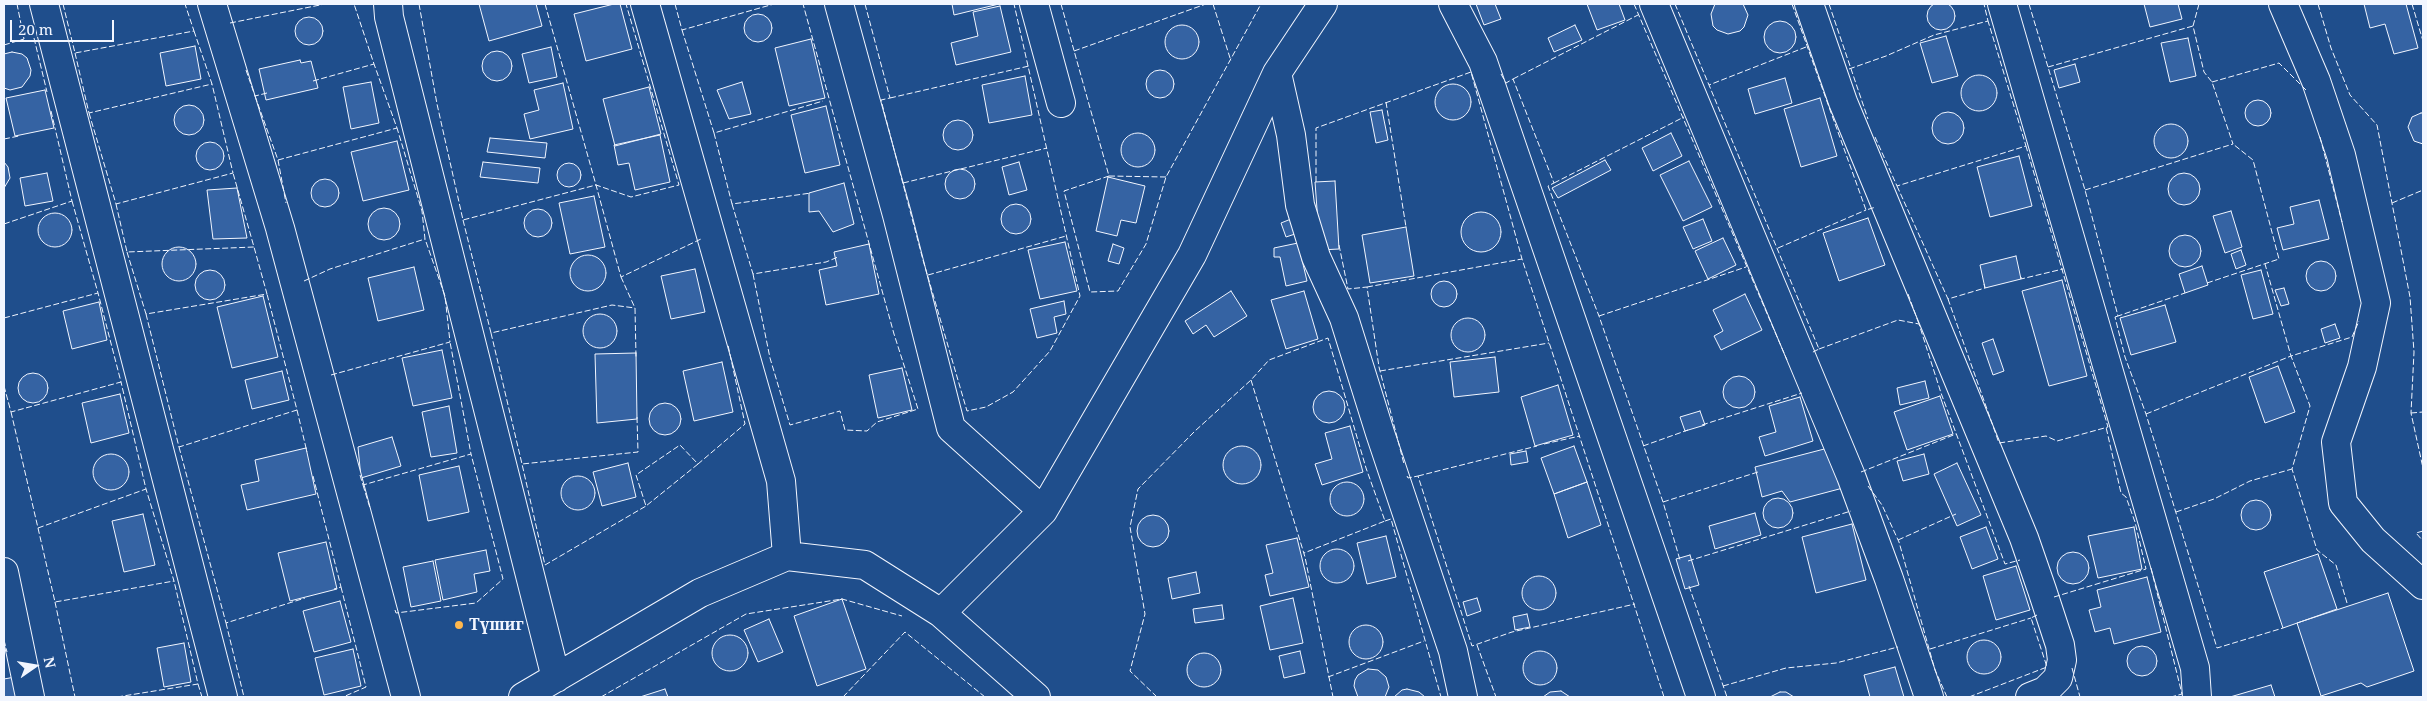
<!DOCTYPE html>
<html>
<head>
<meta charset="utf-8">
<style>
	body { margin:0 }
	#map { position:relative; width:2427px; height:701px; overflow:hidden; background:#1f4e8c; font-family:"Noto Serif",serif }
	canvas { display:block }
	.frame { position:absolute; inset:0; border:5px solid #f2f6ff; pointer-events:none }
	.north { position:absolute; left:10px; top:641px; width:50px; height:50px; -webkit-text-stroke:4px #1f4e8c; paint-order:stroke; rotate:77deg; font-size:14px; font-weight:700; line-height:20px; text-align:center; color:#f2f6ff }
	.north::after { content:''; display:block; margin:auto; width:18px; height:22px; background:#f2f6ff; clip-path:polygon(50% 0,100% 100%,50% 72%,0 100%) }
	.scale { position:absolute; left:10px; top:20px; width:104px; height:22px; box-sizing:border-box; border:2px solid #f2f6ff; border-top:0; padding-left:6px; font-size:15px; line-height:18px; white-space:nowrap; color:#f2f6ff; -webkit-text-stroke:4px #1f4e8c; paint-order:stroke }
</style>
</head>
<body>
<div id="map">
<canvas width="2427" height="701"></canvas>
<div class="frame"></div>
<div class="north">N</div>
<div class="scale">20 m</div>
</div>
<script>
const ctx = document.querySelector('canvas').getContext('2d');
ctx.lineJoin = 'round';
function fill(path, color) {
  ctx.fillStyle = color;
  ctx.fill(path, 'evenodd');
}
function shape(rows) {
  const path = new Path2D();
  for (const r of rows) {
    if (r.length === 3) {
      path.moveTo(r[0] + r[2], r[1]);
      path.arc(r[0], r[1], r[2], 0, 2 * Math.PI);
      continue;
    }
    path.moveTo(r[0], r[1]);
    for (let i = 2; i < r.length; i += 2) path.lineTo(r[i], r[i + 1]);
  }
  return path;
}
function stroke(path, color, width, dash) {
  ctx.strokeStyle = color;
  ctx.lineWidth = width;
  ctx.lineCap = dash ? 'butt' : 'round';
  ctx.setLineDash(dash || []);
  ctx.stroke(path);
}
function write(font, color, halo, rows, align = 'center') {
  ctx.font = font + ' "Noto Serif",serif';
  ctx.lineWidth = 4;
  ctx.setLineDash([]);
  ctx.textBaseline = 'middle';
  ctx.strokeStyle = halo;
  ctx.fillStyle = color;
  for (const [text, x, y, turn = 0] of rows) {
    ctx.save();
    ctx.translate(x, y);
    ctx.rotate((+turn || 0) * Math.PI / 180);
    ctx.textAlign = isNaN(turn) ? turn : align;
    if (halo) ctx.strokeText(text, 0, 0);
    ctx.fillText(text, 0, 0);
    ctx.restore();
  }
}
const building = shape([
	[1941,16,14],
	[479,4,536,4,542,26,489,41,479,4],
	[614,4,620,4,632,49,586,61,574,14,614,4],
	[952,4,999,4,954,15,952,4],
	[1476,4,1495,4,1501,19,1484,25,1476,4],
	[1587,4,1619,4,1625,20,1597,30,1587,4],
	[1715,4,1743,4,1748,15,1744,27,1740,31,1728,34,1717,30,1713,26,1711,14,1715,4],
	[2144,4,2178,4,2182,19,2150,27,2144,4],
	[2364,4,2406,4,2418,48,2394,54,2385,24,2370,28,2364,4],
	[1000,6,1011,52,956,65,951,43,978,36,973,12,1000,6],
	[758,28,14],
	[309,31,14],
	[1780,37,16],
	[1575,25,1582,40,1554,52,1548,38,1575,25],
	[1182,42,17],
	[1946,36,1958,76,1932,83,1920,43,1946,36],
	[2188,38,2196,76,2170,82,2161,43,2188,38],
	[811,39,825,98,789,106,775,48,811,39],
	[195,46,201,79,166,86,160,53,195,46],
	[551,47,557,77,529,83,522,54,551,47],
	[497,66,15],
	[12,52,22,54,27,58,31,70,30,76,22,87,10,90,4,88,4,54,12,52],
	[300,60,301,63,311,61,318,88,266,100,259,69,300,60],
	[2075,64,2080,82,2059,88,2054,70,2075,64],
	[1160,84,14],
	[1979,93,18],
	[1025,76,1032,115,989,123,982,85,1025,76],
	[1785,78,1792,103,1755,114,1748,89,1785,78],
	[371,82,379,123,351,129,343,87,371,82],
	[742,82,751,114,729,119,717,90,742,82],
	[563,83,573,129,530,139,524,114,539,110,534,90,563,83],
	[1453,102,18],
	[649,87,661,134,615,146,603,99,649,87],
	[45,90,54,128,15,136,6,98,45,90],
	[1820,98,1837,156,1801,167,1784,109,1820,98],
	[2258,113,13],
	[189,120,15],
	[826,106,840,165,805,173,791,115,826,106],
	[1382,110,1388,140,1376,143,1370,112,1382,110],
	[1948,128,16],
	[2421,113,2423,113,2423,144,2414,141,2408,127,2412,117,2421,113],
	[958,135,15],
	[2171,141,17],
	[1671,133,1682,156,1653,171,1642,148,1671,133],
	[1138,150,17],
	[660,135,670,182,635,190,629,163,618,165,614,145,660,135],
	[490,138,547,143,545,158,487,152,490,138],
	[397,141,409,190,363,201,351,152,397,141],
	[210,156,14],
	[2019,156,2032,206,1990,217,1977,167,2019,156],
	[1605,160,1611,170,1558,198,1552,188,1605,160],
	[1689,161,1712,207,1683,221,1660,175,1689,161],
	[4,162,8,167,10,178,4,188,4,162],
	[483,162,540,168,538,183,480,177,483,162],
	[1019,162,1027,190,1009,195,1002,167,1019,162],
	[569,175,12],
	[960,184,15],
	[2184,189,16],
	[47,173,53,201,25,206,20,178,47,173],
	[1108,177,1145,186,1136,223,1121,220,1117,236,1096,231,1108,177],
	[325,193,14],
	[1335,181,1339,249,1320,250,1315,182,1335,181],
	[844,183,854,224,833,232,819,211,809,212,809,193,844,183],
	[237,188,247,238,213,239,207,190,237,188],
	[594,196,605,247,570,254,559,203,594,196],
	[2319,200,2329,239,2283,250,2277,228,2294,224,2290,207,2319,200],
	[1016,219,15],
	[384,224,16],
	[538,223,14],
	[2231,211,2242,247,2225,253,2213,216,2231,211],
	[1481,232,20],
	[55,230,17],
	[1868,218,1885,265,1839,281,1823,233,1868,218],
	[1291,219,1295,234,1286,237,1281,223,1291,219],
	[1703,219,1712,241,1693,249,1683,227,1703,219],
	[1406,227,1414,276,1370,283,1362,235,1406,227],
	[2185,251,16],
	[1723,238,1736,265,1708,279,1695,251,1723,238],
	[1065,242,1077,291,1040,299,1028,250,1065,242],
	[1298,243,1307,281,1286,286,1280,257,1274,257,1274,248,1298,243],
	[869,244,879,294,826,305,819,270,837,266,834,252,869,244],
	[1113,244,1124,248,1119,264,1108,261,1113,244],
	[179,264,17],
	[2241,250,2246,265,2236,269,2231,254,2241,250],
	[588,273,18],
	[2016,256,2021,279,1985,288,1980,265,2016,256],
	[2321,276,15],
	[2202,266,2208,285,2185,293,2179,274,2202,266],
	[414,267,424,310,378,321,368,278,414,267],
	[695,269,705,312,671,319,661,276,695,269],
	[2261,270,2273,314,2253,319,2241,275,2261,270],
	[210,285,15],
	[2062,280,2087,376,2049,386,2022,291,2062,280],
	[1444,294,13],
	[2284,288,2289,304,2281,306,2275,290,2284,288],
	[1231,291,1247,316,1214,337,1206,325,1193,334,1185,321,1231,291],
	[1304,291,1318,339,1286,349,1271,300,1304,291],
	[1745,294,1762,330,1721,350,1714,336,1723,331,1713,310,1745,294],
	[263,296,278,357,232,368,217,307,263,296],
	[1064,301,1066,314,1054,317,1057,333,1037,338,1030,309,1064,301],
	[99,302,107,340,72,349,63,311,99,302],
	[2165,305,2176,342,2131,355,2120,318,2165,305],
	[600,331,17],
	[1468,335,17],
	[2335,324,2340,338,2325,343,2321,329,2335,324],
	[1993,339,2004,371,1993,375,1982,343,1993,339],
	[442,350,452,398,413,406,402,358,442,350],
	[636,353,637,419,597,423,595,354,636,353],
	[1495,357,1499,392,1454,397,1450,362,1495,357],
	[722,362,733,412,694,421,683,371,722,362],
	[2278,366,2295,412,2265,423,2249,377,2278,366],
	[902,368,912,410,878,418,869,375,902,368],
	[282,371,289,400,252,409,245,380,282,371],
	[33,388,15],
	[1739,392,16],
	[1925,381,1929,398,1900,405,1897,388,1925,381],
	[1558,385,1573,435,1535,446,1521,397,1558,385],
	[1329,407,16],
	[120,394,129,433,91,443,82,403,120,394],
	[1940,396,1953,434,1907,450,1894,412,1940,396],
	[1800,397,1813,441,1765,456,1759,437,1776,432,1769,406,1800,397],
	[665,419,16],
	[449,406,457,453,431,457,422,412,449,406],
	[1700,411,1705,425,1685,431,1680,417,1700,411],
	[1350,426,1363,472,1322,485,1315,464,1332,459,1325,433,1350,426],
	[392,437,401,466,361,478,358,447,392,437],
	[1574,446,1587,482,1554,494,1541,458,1574,446],
	[1242,465,19],
	[1832,447,1843,488,1790,502,1782,491,1762,497,1755,467,1832,447],
	[306,448,316,494,247,510,241,485,259,481,255,460,306,448],
	[1526,451,1528,462,1511,465,1510,454,1526,451],
	[1924,454,1929,474,1903,481,1897,461,1924,454],
	[111,472,18],
	[628,463,636,497,602,506,593,472,628,463],
	[1957,463,1981,515,1957,526,1934,474,1957,463],
	[459,466,469,512,428,521,419,475,459,466],
	[578,493,17],
	[1587,482,1601,525,1568,538,1554,494,1587,482],
	[1347,499,17],
	[1778,513,15],
	[2256,515,15],
	[1755,513,1761,535,1715,549,1709,526,1755,513],
	[143,514,155,565,124,572,112,521,143,514],
	[1153,531,16],
	[1852,524,1866,580,1816,593,1802,537,1852,524],
	[1986,527,1998,559,1972,569,1960,537,1986,527],
	[2134,527,2142,569,2098,578,2088,536,2134,527],
	[1386,536,1396,577,1367,584,1357,543,1386,536],
	[1297,538,1309,587,1270,596,1265,575,1273,573,1266,545,1297,538],
	[326,542,337,589,290,601,278,553,326,542],
	[1337,566,17],
	[486,550,490,571,474,574,477,592,443,600,435,560,486,550],
	[2073,568,16],
	[2318,554,2337,609,2283,628,2264,572,2318,554],
	[1690,555,1699,585,1685,589,1676,559,1690,555],
	[433,561,441,601,411,607,403,567,433,561],
	[2016,566,2030,610,1996,620,1983,576,2016,566],
	[1196,572,1200,593,1172,599,1168,578,1196,572],
	[1539,593,17],
	[2147,577,2161,632,2114,644,2110,628,2095,632,2089,610,2101,607,2097,590,2147,577],
	[2388,593,2414,671,2367,687,2361,683,2321,696,2297,623,2388,593],
	[1293,598,1303,643,1270,650,1260,606,1293,598],
	[1477,598,1481,611,1467,616,1463,602,1477,598],
	[842,599,866,669,817,686,794,616,842,599],
	[340,601,351,642,314,652,303,611,340,601],
	[1222,605,1224,619,1195,623,1193,609,1222,605],
	[1527,614,1530,627,1515,630,1513,617,1527,614],
	[769,619,783,652,758,662,744,630,769,619],
	[1366,642,17],
	[730,653,18],
	[1984,657,17],
	[184,643,191,682,164,687,157,648,184,643],
	[2142,661,15],
	[353,649,361,686,324,695,315,658,353,649],
	[1540,668,17],
	[1300,651,1305,673,1284,678,1279,656,1300,651],
	[1204,670,17],
	[1895,667,1904,697,1870,697,1864,675,1895,667],
	[1368,669,1378,670,1386,677,1389,687,1385,697,1358,697,1354,686,1355,680,1358,675,1368,669],
	[15,677,20,697,4,697,4,679,15,677],
	[2271,685,2275,697,2230,697,2271,685],
	[665,689,668,697,640,697,665,689],
	[1407,689,1419,692,1425,697,1394,697,1402,690,1407,689],
	[1561,691,1570,697,1543,697,1550,692,1561,691],
	[1780,692,1786,692,1794,697,1770,697,1780,692]
]);
const minor = shape([
	[44,4,223,697],
	[212,4,280,228,406,697],
	[388,4,389,17,556,678],
	[645,4,781,481,787,556],
	[839,4,897,215,951,428,1043,511],
	[1034,4,1061,103],
	[1453,4,1483,62,1701,697],
	[1654,4,1851,476,1889,579,1929,697],
	[1809,4,1843,102,2024,538,2042,590,2060,645,2062,660,2058,678,2045,691,2030,697],
	[2002,4,2195,668,2197,697],
	[2283,4,2316,81,2341,155,2376,303,2362,367,2336,442,2343,503,2373,540,2423,585],
	[1277,73,1291,135,1300,205,1316,257,1344,318,1380,433,1453,651,1463,697],
	[4,572,30,697],
	[941,613,1043,511,1192,255,1277,73,1323,4],
	[523,697,700,593,787,556,865,565,941,613,1036,697]
]);
const fence = shape([
	[63,4,75,53,194,31,185,4],
	[419,4,437,104,463,220,596,185,621,277,701,239],
	[545,4,596,185,631,197,679,185,626,4],
	[675,4,682,30,774,4],
	[865,4,890,98,881,100,923,260,967,411,986,407,1013,392,1050,351,1080,296,1014,4],
	[1061,4,1109,176,1064,191,1090,292,1118,291,1146,244,1166,177,1261,4],
	[1213,4,1231,61],
	[1634,4,1787,360],
	[1675,4,1709,85],
	[1792,4,1866,210,1876,207],
	[1829,4,1868,119],
	[2029,4,2085,190,2118,316,2185,293],
	[2318,4,2331,48,2350,95,2377,125,2410,297,2414,352,2411,413,2423,468],
	[2412,4,2423,41],
	[230,23,325,4],
	[682,30,714,133,823,101],
	[34,38,47,92],
	[4,45,24,39,17,4],
	[1806,47,1709,85,1819,349,1811,353],
	[1074,51,1206,4],
	[75,53,89,113,212,84,194,31],
	[2048,67,2193,26],
	[1849,69,1886,56,1934,35,1988,21,1984,4],
	[246,70,255,96,267,93],
	[1501,74,1506,83,1513,79,1554,183,1548,186,1599,316,1663,502,1680,560],
	[1513,79,1638,15],
	[313,81,374,64,354,4],
	[2212,82,2279,63,2306,90],
	[255,96,278,160,397,128,374,64],
	[890,98,1029,66],
	[1386,102,1406,227],
	[51,111,55,128],
	[89,113,116,204,233,173,212,84],
	[714,133,732,204,811,193],
	[1875,137,1897,186,2026,146,1988,21],
	[2320,137,2342,222],
	[4,139,19,136],
	[278,160,286,203],
	[1109,176,1166,177],
	[1316,182,1316,128,1471,72,1522,259,1664,697],
	[903,183,1047,148],
	[1554,183,1684,117],
	[1897,186,1948,299,1985,288,1984,284],
	[2085,190,2233,144,2212,82,2204,72,2193,26,2199,4],
	[2392,203,2423,190],
	[116,204,127,252,254,247,233,173],
	[732,204,753,274,826,262,838,257],
	[463,220,491,333,612,305,635,308],
	[4,224,72,201,55,128],
	[1339,245,1348,289,1367,287,1379,367,1404,464],
	[1778,248,1866,210],
	[127,252,146,314,267,294,254,247],
	[753,274,770,358,790,425,840,411,845,430,867,431,877,422,918,409,894,334,803,4],
	[928,275,1066,236],
	[621,277,635,308,636,357],
	[2021,277,2021,279,2063,269],
	[304,281,330,269,425,239,422,211,397,128],
	[2207,283,2279,259,2253,160,2233,144],
	[1367,287,1522,259],
	[1908,294,1919,324],
	[1948,299,1999,443,2046,436,2057,441,2108,427,2026,146],
	[146,314,179,447,297,410,267,294],
	[1599,316,1746,267],
	[2118,316,2115,317,2125,357,2146,414,2217,648,2283,628],
	[4,318,98,293,72,201],
	[491,333,522,464],
	[1819,349,1898,320,1919,324,1941,393,2005,564,2020,560],
	[1380,371,1549,343],
	[331,375,450,342,445,296,425,239],
	[1251,380,1305,557,1333,697],
	[4,386,11,412,121,382,98,293],
	[297,410,307,452],
	[11,412,38,528,146,489,121,382],
	[2411,413,2423,412],
	[2146,414,2291,356,2265,264],
	[637,417,638,452,522,464,545,565,646,506],
	[1702,425,1802,393],
	[1544,444,1580,436],
	[1643,446,1688,430],
	[179,447,226,623,305,598],
	[698,464,646,506,636,475,680,445,698,464,745,424,728,345],
	[1861,472,1956,434],
	[360,475,363,485,471,454,450,342],
	[313,476,341,587,334,589],
	[1407,476,1408,478,1418,476,1472,646,1512,632,1635,604],
	[1418,476,1537,446],
	[363,485,370,508],
	[1868,486,1882,505,1899,542,1935,670,1947,697],
	[1663,502,1758,472],
	[2176,512,2214,499,2250,481,2292,469],
	[1385,521,1391,519,1441,697],
	[38,528,55,602,174,581,146,489],
	[2423,531,2416,533,2423,541],
	[1898,540,1956,514],
	[1688,561,1851,511],
	[2151,568,2182,694,2171,697],
	[1689,586,1727,697],
	[341,587,366,687,343,697],
	[2054,597,2146,569,2135,522,2126,497,2121,493,2106,427],
	[55,602,75,697],
	[2347,603,2336,565,2317,550,2292,469,2310,406,2291,356,2352,337,2359,321],
	[395,610,396,613,476,603,503,579,471,454],
	[226,623,244,697],
	[4,640,7,652],
	[1477,645,1496,697],
	[1930,649,2031,618],
	[2072,668,2080,697],
	[1328,677,1424,641],
	[198,684,202,697],
	[1723,686,1786,668,1836,663,1898,647],
	[117,697,198,684,174,581],
	[601,697,746,614,842,599,902,616],
	[843,697,905,632,985,697],
	[1157,697,1130,671,1145,614,1130,527,1138,489,1195,431,1251,380,1269,360,1328,338,1366,468,1385,521,1304,553],
	[1969,697,2047,667,2031,618,2037,615]
]);
const markers = [
	[459,625,5,"#ffb74d"]
];
const poiNames = [
	["Түшиг",469,625]
];
fill(building, '#3563a3');
stroke(building, '#f2f6ff', 1);
stroke(minor, '#f2f6ff', 30);
stroke(minor, '#1f4e8c', 28);
stroke(fence, '#f2f6ff', 1, [6, 2.5]);
for (const [x, y, r, color] of markers) {
  const dot = new Path2D();
  dot.arc(x, y, r, 0, 2 * Math.PI);
  ctx.fillStyle = color;
  ctx.fill(dot);
  stroke(dot, '#1f4e8c', 2);
}
write('bold 16px', '#f2f6ff', '#1f4e8c', poiNames, 'left');
</script>
</body>
</html>
